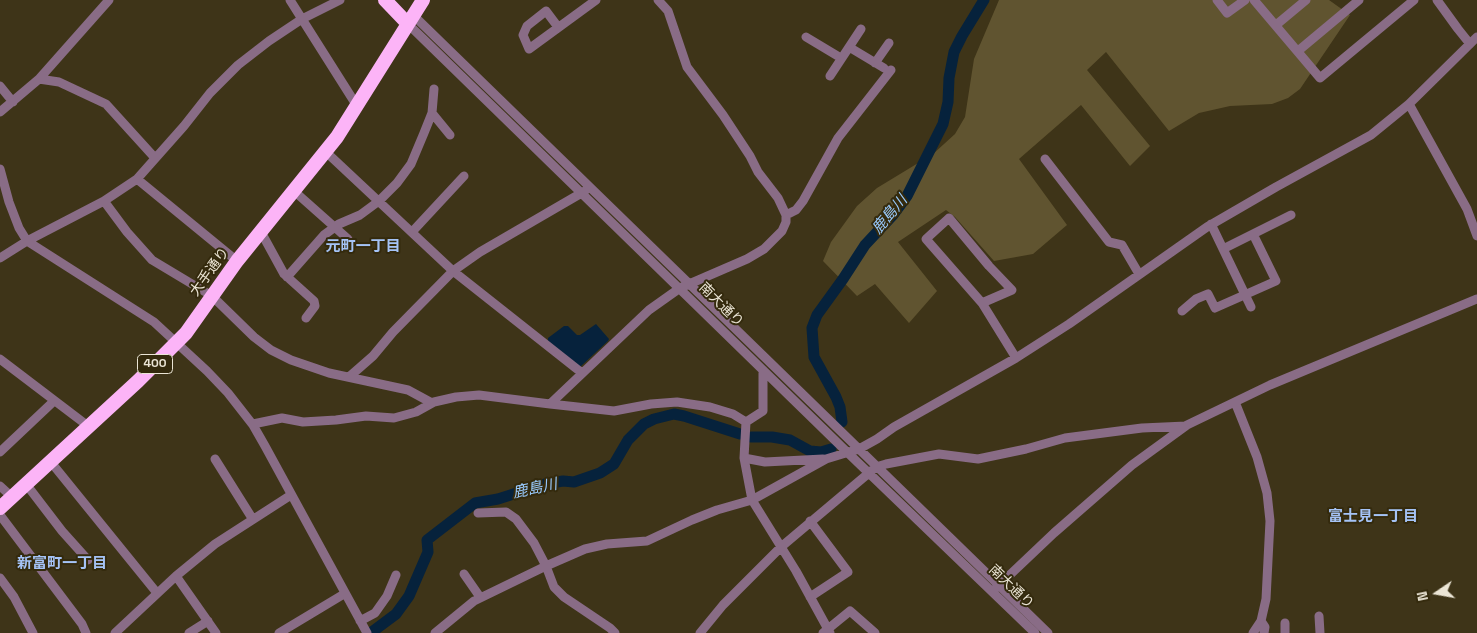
<!DOCTYPE html>
<html>
<head>
<meta charset="utf-8">
<style>
	body { margin:0 }
	#map { position:relative; width:1477px; height:633px; overflow:hidden; background:#3e3418; font-family:"Space Grotesk",sans-serif }
	canvas { display:block }
	.north { position:absolute; left:1412px; top:568px; width:50px; height:50px; -webkit-text-stroke:4px #342a0d; paint-order:stroke; rotate:258deg; font-size:14px; font-weight:700; line-height:20px; text-align:center; color:#ebe5d5 }
	.north::after { content:''; display:block; margin:auto; width:18px; height:22px; background:#ebe5d5; clip-path:polygon(50% 0,100% 100%,50% 72%,0 100%) }
</style>
</head>
<body>
<div id="map">
<canvas width="1477" height="633"></canvas>
<div class="north">N</div>
</div>
<script>
const ctx = document.querySelector('canvas').getContext('2d');
ctx.lineJoin = 'round';
function fill(path, color) {
  ctx.fillStyle = color;
  ctx.fill(path, 'evenodd');
}
function shape(rows) {
  const path = new Path2D();
  for (const r of rows) {
    path.moveTo(r[0], r[1]);
    for (let i = 2; i < r.length; i += 2) path.lineTo(r[i], r[i + 1]);
  }
  return path;
}
function stroke(path, color, width, dash) {
  ctx.strokeStyle = color;
  ctx.lineWidth = width;
  ctx.lineCap = dash ? 'butt' : 'round';
  ctx.setLineDash(dash || []);
  ctx.stroke(path);
}
function write(font, color, halo, rows, align = 'center') {
  ctx.font = font + ' "Space Grotesk","Noto Sans JP",sans-serif';
  ctx.lineWidth = 4;
  ctx.setLineDash([]);
  ctx.textBaseline = 'middle';
  ctx.strokeStyle = halo;
  ctx.fillStyle = color;
  for (const [text, x, y, turn = 0] of rows) {
    ctx.save();
    ctx.translate(x, y);
    ctx.rotate((+turn || 0) * Math.PI / 180);
    ctx.textAlign = isNaN(turn) ? turn : align;
    if (halo) ctx.strokeText(text, 0, 0);
    ctx.fillText(text, 0, 0);
    ctx.restore();
  }
}
const green = shape([
	[999,0,1329,0,1350,15,1300,89,1288,98,1272,104,1230,106,1199,113,1169,131,1106,52,1087,70,1150,146,1130,166,1081,105,1019,159,1067,225,1033,254,994,261,955,217,946,210,898,242,937,291,909,323,875,284,857,296,823,261,831,242,857,206,877,188,933,154,955,134,965,117,974,59]
]);
const water = shape([
	[596,324,609,339,608,341,580,367,548,341,548,338,564,326,568,326,577,335,580,335]
]);
const river = shape([
	[842,422,840,407,836,397,814,357,812,328,817,315,843,279,865,245,893,215,907,196,943,124,948,102,949,78,954,52,962,36,984,0],
	[751,437,772,437,790,440,810,451,821,452,831,449],
	[372,632,396,614,409,596,428,552,427,540,475,503,498,499,545,484,563,481,574,482,600,473,614,464,628,440,644,424,654,419,674,414,684,416,740,434]
]);
const minor = shape([
	[290,0,357,106],
	[1217,0,1227,13,1245,0],
	[1254,0,1320,78,1414,0],
	[1437,0,1458,29,1470,44],
	[413,15,1048,633],
	[408,24,848,453,1035,633],
	[1276,25,1306,0],
	[558,27,546,11,527,26,523,35,529,49,596,0],
	[806,37,841,58],
	[849,47,884,68],
	[1298,51,1359,0],
	[875,63,889,43],
	[830,76,861,29],
	[39,79,59,82,106,104,155,158],
	[0,86,13,102],
	[1409,104,1467,209,1477,236],
	[0,112,39,79,109,0],
	[432,113,450,135],
	[326,152,453,271,582,373],
	[1045,159,1109,242,1122,245,1139,274],
	[0,169,9,202,19,228,27,241,154,322,207,371,228,393,253,425,265,446,367,633],
	[137,179,237,261],
	[294,191,348,239],
	[104,201,127,232,152,260,212,296,254,337,271,350,291,360,329,373,408,390,432,403],
	[786,215,796,210,803,201,838,138,891,70],
	[949,218,989,266,1012,290,982,303,926,239,949,218],
	[1211,224,1251,307],
	[261,232,284,274,314,301,315,306,306,318],
	[412,232,464,176],
	[1223,249,1291,215],
	[0,258,27,241,104,201,137,179,184,126,210,93,238,65,269,41,302,19,340,0],
	[287,277,324,235,339,224,360,215,379,201,397,183,411,164,424,133,432,113,434,89],
	[982,303,1016,358],
	[1182,311,1196,299,1208,294,1215,308,1276,281,1253,234],
	[0,359,88,426],
	[349,377,373,356,393,332,453,271,480,252,585,191],
	[1235,402,1257,457,1267,493,1270,521,1266,599,1261,621,1253,633],
	[550,404,614,411,651,404,677,402,710,407,733,414,746,422,744,458,752,500,796,571,830,633],
	[746,422,763,411,763,370],
	[253,424,282,418,303,422,336,420,366,416,394,418,416,412,434,402,456,397,479,395,550,404,649,310,680,288,747,259,764,249,782,231,786,222,786,215,778,198,758,172,750,156,723,115,687,67,668,11,658,0],
	[0,452,54,401],
	[744,458,765,462,823,459],
	[215,459,252,518],
	[50,461,157,593],
	[26,484,62,531,88,560],
	[0,486,12,497],
	[478,513,506,512,516,519,534,543,546,566,554,587,564,597,610,628,615,633],
	[0,515,82,624,86,633],
	[464,574,480,597],
	[176,576,216,633],
	[0,578,14,597,33,633],
	[996,588,1054,533,1132,465,1187,425,1270,385,1477,299],
	[810,597,848,572,810,521],
	[1319,616,1320,633],
	[360,621,375,613,387,596,396,575],
	[1261,621,1265,627,1264,633],
	[1285,623,1285,633],
	[115,633,176,576,215,544,291,495],
	[189,633,208,621],
	[279,633,344,594],
	[435,633,474,601,546,566,585,549,607,544,647,541,692,520,717,510,752,500,826,459,859,449,877,439,894,427,1016,358,1069,324,1207,227,1276,187,1371,135,1409,104,1477,37],
	[700,633,723,605,781,547,876,467,886,464,939,454,978,459,1026,449,1065,438,1142,428,1186,426],
	[823,633,850,611,875,633]
]);
const highway = shape([
	[385,0,408,24],
	[0,508,138,381,186,333,237,261,337,137,423,0]
]);
const shields = [
	[155,364,35]
];
const shieldNames = [
	["400",155,364]
];
const streetNames = [
	["大手通り",210,272,-54],
	["南大通り",721,305,45],
	["南大通り",1011,587,44]
];
const waterNames = [
	["鹿島川",890,215,-50],
	["鹿島川",535,489,-12]
];
const neighbourhoodNames = [
	["元町一丁目",363,247],
	["富士見一丁目",1373,517],
	["新富町一丁目",62,564]
];
fill(green, '#605430');
fill(water, '#06223c');
stroke(river, '#06223c', 11);
stroke(minor, '#896c86', 9);
stroke(highway, '#fcb4f7', 14);
for (const [x, y, w] of shields) {
  const box = new Path2D();
  box.roundRect(x - w / 2, y - 9.5, w, 19, 4);
  ctx.fillStyle = '#342a0d';
  ctx.fill(box);
  stroke(box, '#ebe5d5', 1);
}
write('bold 12px', '#ebe5d5', null, shieldNames);
write('14px', '#ebe5d5', '#342a0d', streetNames);
write('italic 15px', '#98c9fc', '#342a0d', waterNames);
write('bold 15px', '#a5c3f6', '#342a0d', neighbourhoodNames);
</script>
</body>
</html>
